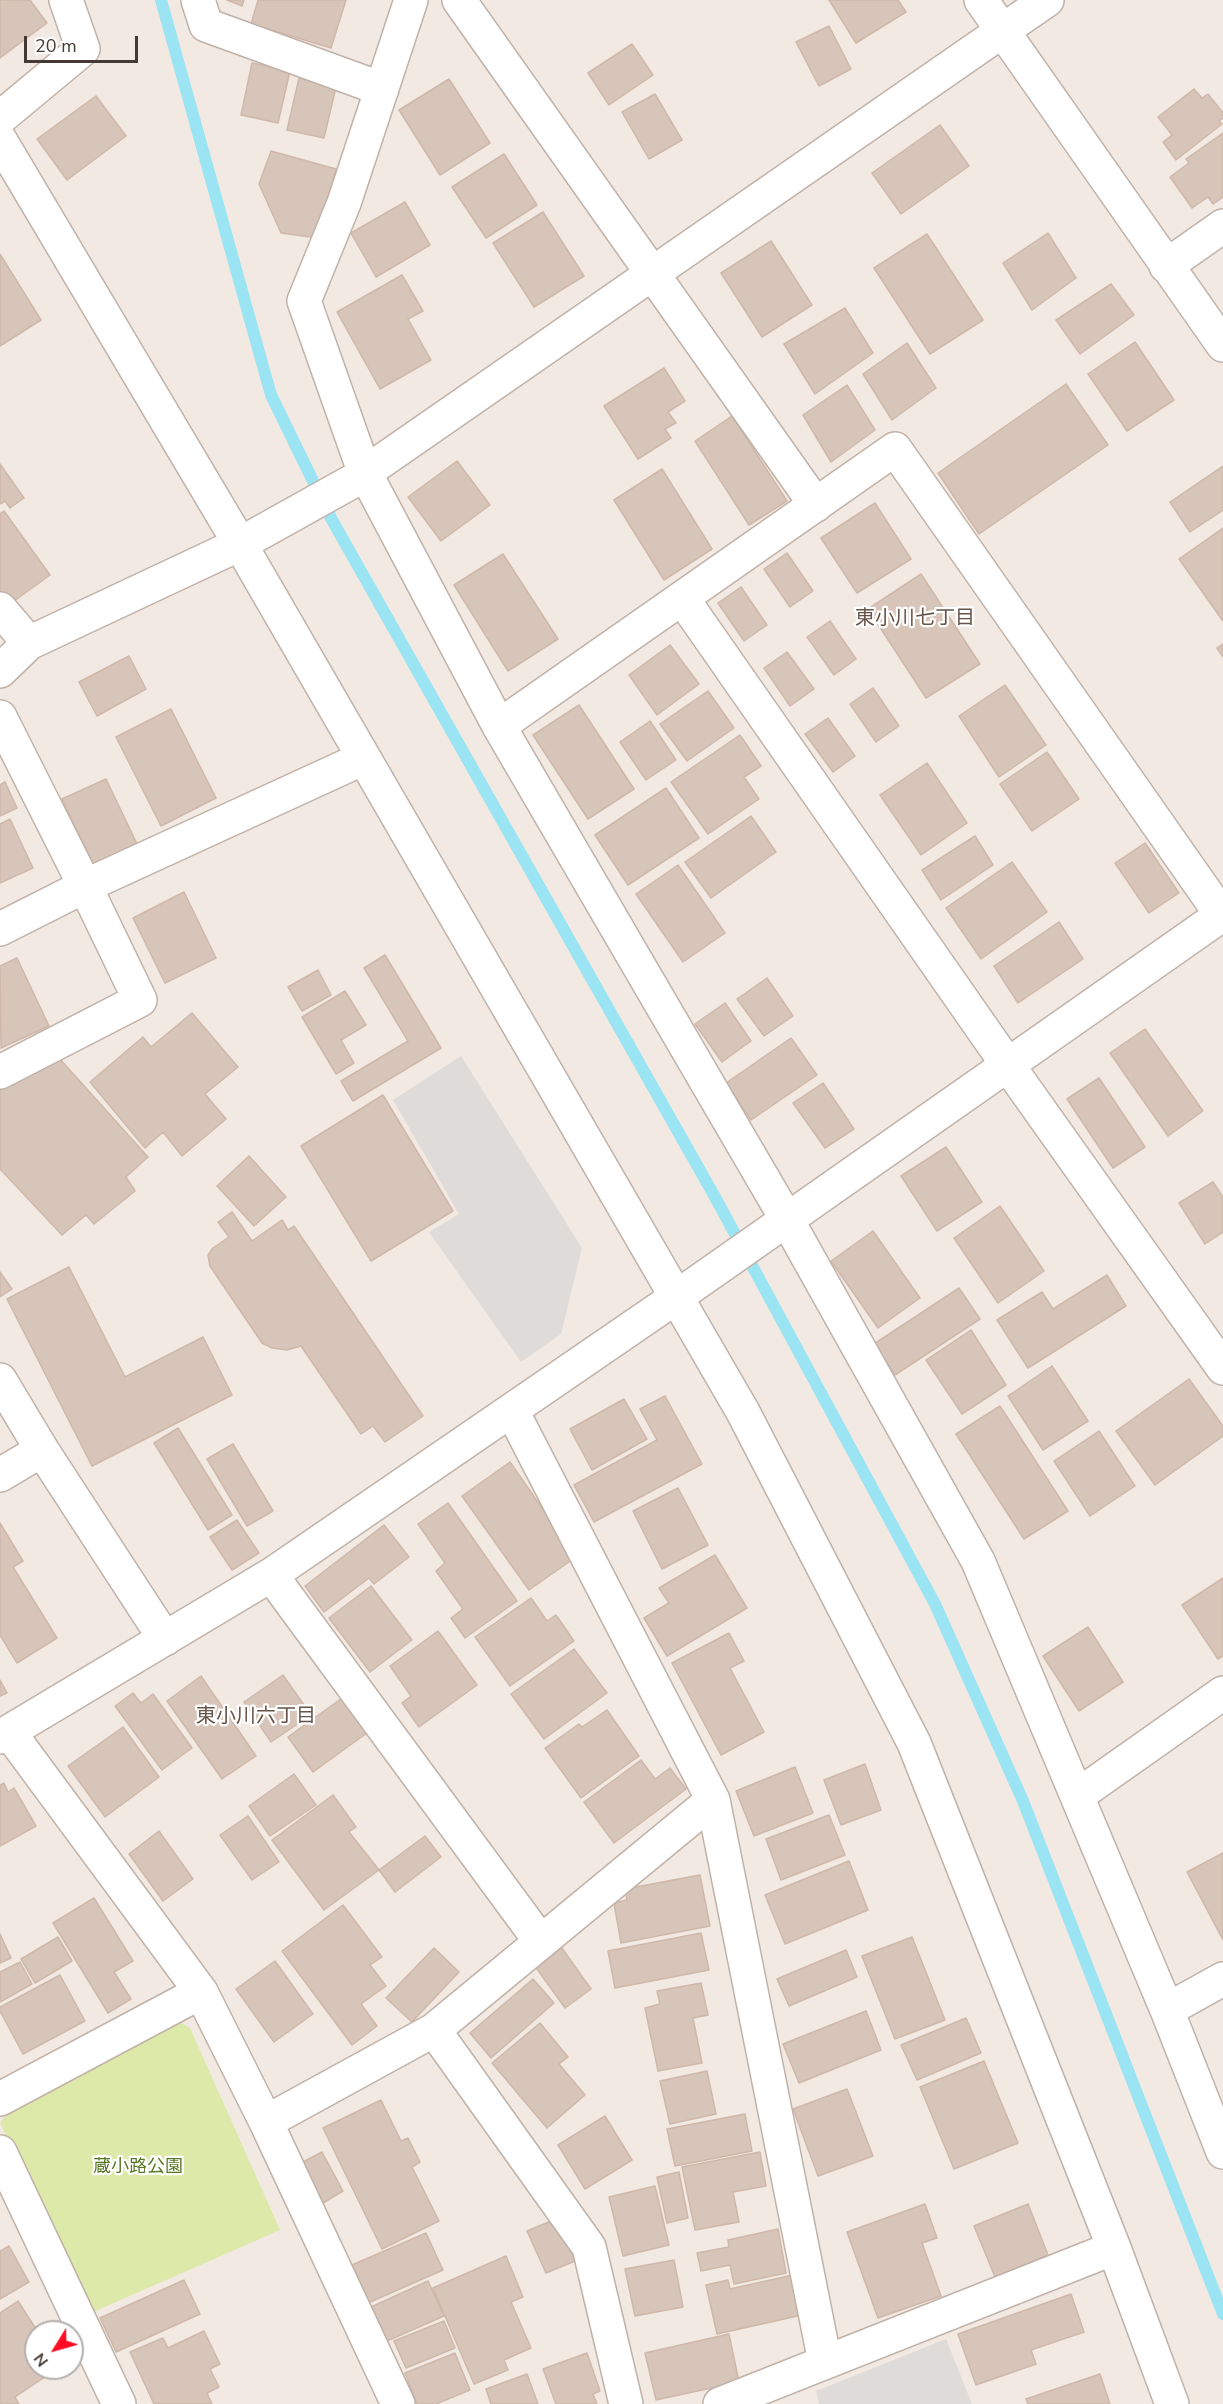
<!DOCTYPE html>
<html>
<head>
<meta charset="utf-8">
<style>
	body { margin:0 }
	#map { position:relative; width:1223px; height:2404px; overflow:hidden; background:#f2e9e2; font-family:"Nunito Sans",sans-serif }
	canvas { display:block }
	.north { position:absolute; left:24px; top:2320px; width:60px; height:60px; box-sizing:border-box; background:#fff; border:2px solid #b4b0ad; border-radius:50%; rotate:233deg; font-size:16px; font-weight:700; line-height:24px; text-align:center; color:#443933 }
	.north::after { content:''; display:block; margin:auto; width:21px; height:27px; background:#ff0c24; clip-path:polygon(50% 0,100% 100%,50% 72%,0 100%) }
	.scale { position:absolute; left:24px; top:36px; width:114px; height:27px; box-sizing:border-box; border:3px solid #443933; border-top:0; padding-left:8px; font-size:18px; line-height:21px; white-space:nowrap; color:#443933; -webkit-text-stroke:4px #fff; paint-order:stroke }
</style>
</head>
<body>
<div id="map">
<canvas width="1223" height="2404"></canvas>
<div class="north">N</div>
<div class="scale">20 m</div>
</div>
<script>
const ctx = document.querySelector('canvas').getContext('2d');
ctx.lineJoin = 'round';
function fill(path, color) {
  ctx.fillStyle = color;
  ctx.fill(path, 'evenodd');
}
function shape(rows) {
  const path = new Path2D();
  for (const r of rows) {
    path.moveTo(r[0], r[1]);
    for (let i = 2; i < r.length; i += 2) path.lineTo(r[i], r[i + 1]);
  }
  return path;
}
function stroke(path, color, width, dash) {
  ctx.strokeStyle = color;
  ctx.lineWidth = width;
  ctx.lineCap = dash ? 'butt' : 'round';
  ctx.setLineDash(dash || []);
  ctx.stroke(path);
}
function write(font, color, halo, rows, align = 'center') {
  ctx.font = font + ' "Nunito Sans","Noto Sans JP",sans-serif';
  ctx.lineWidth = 4.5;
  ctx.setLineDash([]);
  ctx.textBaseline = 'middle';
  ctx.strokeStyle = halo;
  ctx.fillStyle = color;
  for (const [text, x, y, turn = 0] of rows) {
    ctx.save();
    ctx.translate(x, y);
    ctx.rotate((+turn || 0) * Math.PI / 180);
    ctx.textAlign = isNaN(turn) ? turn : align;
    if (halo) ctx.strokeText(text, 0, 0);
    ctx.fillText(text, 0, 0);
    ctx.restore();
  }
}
const green = shape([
	[174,2019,190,2028,280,2230,91,2313,0,2123,10,2109]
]);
const parking = shape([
	[461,1056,582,1248,561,1334,521,1362,429,1232,459,1214,393,1100],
	[946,2339,972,2404,819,2404,816,2391]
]);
const stream = shape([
	[161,0,271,395,332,520,715,1197,935,1604,1023,1801,1223,2314]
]);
const building = shape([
	[0,0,30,0,47,23,0,58,0,0],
	[227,0,244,0,242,6,227,0],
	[258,0,346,0,331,48,251,24,258,0],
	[829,0,898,0,906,12,856,43,829,0],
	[829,26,851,69,819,86,796,42,829,26],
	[632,44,653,75,609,105,588,73,632,44],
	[252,63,290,71,278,123,241,115,252,63],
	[299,78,336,87,324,138,287,130,299,78],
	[449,79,490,143,440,175,399,110,449,79],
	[1194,89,1202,98,1208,94,1223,113,1223,118,1219,121,1222,124,1176,160,1163,142,1172,135,1158,117,1194,89],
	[655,94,682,140,649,159,622,112,655,94],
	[96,96,126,136,67,180,37,139,96,96],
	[940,125,969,166,901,214,872,173,940,125],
	[1223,133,1223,197,1213,204,1208,197,1192,208,1170,177,1189,163,1186,159,1223,133],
	[271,151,336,169,318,238,281,233,259,184,271,151],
	[504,154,537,205,486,238,452,187,504,154],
	[405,202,430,245,376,277,351,233,405,202],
	[543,212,584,276,534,307,493,243,543,212],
	[1048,233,1076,278,1032,310,1003,263,1048,233],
	[927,234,983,320,930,354,874,268,927,234],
	[771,241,812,305,762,337,721,273,771,241],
	[0,254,41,320,0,346,0,254],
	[402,275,423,311,408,319,431,360,380,389,337,312,402,275],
	[1111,284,1134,315,1080,354,1056,320,1111,284],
	[845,308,873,353,815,394,784,344,845,308],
	[1135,342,1174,400,1127,431,1088,374,1135,342],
	[907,343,936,388,892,420,863,374,907,343],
	[664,368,685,401,668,412,676,423,665,429,671,438,638,459,604,406,664,368],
	[1066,384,1108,445,979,534,938,473,1066,384],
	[847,385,875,430,831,462,803,415,847,385],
	[732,416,787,501,749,525,695,441,732,416],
	[457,461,490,505,441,541,408,497,457,461],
	[0,464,24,498,10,508,5,501,0,504,0,464],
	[1223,466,1223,510,1190,532,1170,502,1223,466],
	[662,469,712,549,664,580,614,500,662,469],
	[875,503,911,559,857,593,821,538,875,503],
	[4,511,50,575,10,604,0,590,0,514,4,511],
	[1223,528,1223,621,1179,559,1223,528],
	[787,553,813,591,790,607,764,569,787,553],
	[503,554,558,639,508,671,454,585,503,554],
	[921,574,980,664,926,698,868,609,921,574],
	[741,587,767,625,744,641,718,603,741,587],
	[830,621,856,659,834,675,807,637,830,621],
	[1223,644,1223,657,1217,648,1223,644],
	[670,645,699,684,657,715,629,675,670,645],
	[787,652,814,689,790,706,764,668,787,652],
	[129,656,146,689,97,716,79,682,129,656],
	[1005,685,1046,745,999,777,959,716,1005,685],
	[873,688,899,726,876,742,850,704,873,688],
	[708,691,734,728,687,761,660,724,708,691],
	[579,705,634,789,588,819,533,735,579,705],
	[171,709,216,798,161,826,116,737,171,709],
	[828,718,855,756,833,772,805,734,828,718],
	[650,721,676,760,646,780,620,742,650,721],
	[740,735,761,766,744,777,759,799,708,834,671,782,740,735],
	[1047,752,1079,799,1032,831,1000,784,1047,752],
	[927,763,967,823,921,855,880,795,927,763],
	[106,779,138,846,94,866,62,799,106,779],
	[5,782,17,808,0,816,0,785,5,782],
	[666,788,699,838,628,885,595,835,666,788],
	[751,816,776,852,711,898,685,862,751,816],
	[10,819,33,868,0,883,0,824,10,819],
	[975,836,993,865,941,900,922,870,975,836],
	[1145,843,1179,893,1149,913,1115,863,1145,843],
	[1012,862,1047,912,981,959,946,908,1012,862],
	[678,865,725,933,683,962,636,894,678,865],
	[184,892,216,958,165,983,133,918,184,892],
	[1059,922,1083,959,1018,1003,994,966,1059,922],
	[385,955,441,1048,353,1101,341,1081,408,1041,364,968,385,955],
	[17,958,49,1026,1,1048,0,966,17,958],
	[318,970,331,995,302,1011,288,987,318,970],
	[767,978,793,1016,764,1036,737,999,767,978],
	[345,991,366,1025,341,1040,354,1063,336,1074,302,1017,345,991],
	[725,1003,751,1041,722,1062,695,1024,725,1003],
	[192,1013,238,1067,205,1094,226,1119,182,1156,163,1132,145,1148,90,1082,143,1037,151,1047,192,1013],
	[1145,1029,1203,1111,1168,1136,1110,1053,1145,1029],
	[791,1038,817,1075,751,1120,726,1083,791,1038],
	[59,1058,148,1157,126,1177,135,1191,94,1224,86,1215,62,1235,0,1169,0,1086,59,1058],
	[1099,1078,1145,1147,1113,1168,1067,1099,1099,1078],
	[823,1083,854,1129,825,1148,793,1103,823,1083],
	[383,1095,453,1211,371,1261,301,1146,383,1095],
	[946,1147,982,1202,937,1231,901,1176,946,1147],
	[249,1156,286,1197,254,1226,217,1186,249,1156],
	[1213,1182,1223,1197,1223,1232,1205,1244,1179,1203,1213,1182],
	[1000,1206,1044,1271,998,1303,954,1238,1000,1206],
	[232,1212,252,1241,282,1220,288,1230,294,1226,423,1416,385,1442,373,1426,361,1434,301,1346,287,1350,272,1348,262,1343,210,1266,208,1255,213,1248,229,1237,218,1222,232,1212],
	[873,1231,920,1298,878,1328,831,1261,873,1231],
	[69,1267,125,1377,203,1337,232,1395,92,1466,7,1299,69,1267],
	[0,1272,12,1289,0,1297,0,1272],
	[1107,1275,1126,1306,1028,1368,997,1320,1042,1292,1053,1309,1107,1275],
	[959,1288,980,1319,895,1375,874,1344,959,1288],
	[971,1330,1006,1385,962,1414,926,1360,971,1330],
	[1052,1366,1088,1421,1043,1450,1008,1396,1052,1366],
	[1189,1379,1223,1426,1223,1436,1155,1485,1116,1431,1189,1379],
	[665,1396,702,1464,594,1522,574,1485,657,1440,640,1409,665,1396],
	[624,1399,647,1439,592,1470,570,1429,624,1399],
	[1000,1406,1068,1511,1024,1539,956,1434,1000,1406],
	[178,1428,232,1515,208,1530,154,1443,178,1428],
	[1099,1431,1135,1486,1090,1516,1054,1461,1099,1431],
	[233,1444,273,1511,247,1526,207,1459,233,1444],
	[510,1462,576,1557,529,1590,462,1496,510,1462],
	[678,1488,708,1545,662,1569,633,1511,678,1488],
	[448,1503,517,1601,465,1638,451,1618,463,1609,436,1571,445,1563,418,1524,448,1503],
	[237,1520,259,1553,232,1570,210,1537,237,1520],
	[0,1523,23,1561,13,1567,57,1638,17,1663,0,1635,0,1523],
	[384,1525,409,1557,374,1584,369,1578,324,1612,305,1586,384,1525],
	[715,1555,747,1608,667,1656,644,1618,669,1603,659,1588,715,1555],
	[1223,1578,1223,1656,1218,1659,1182,1605,1223,1578],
	[371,1586,412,1640,370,1672,329,1618,371,1586],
	[531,1598,547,1621,556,1615,574,1641,510,1686,475,1637,531,1598],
	[1088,1627,1123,1682,1079,1711,1043,1656,1088,1627],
	[438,1631,477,1685,419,1727,402,1703,411,1696,390,1666,438,1631],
	[729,1633,744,1661,730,1668,764,1732,721,1755,672,1663,729,1633],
	[574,1649,607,1693,544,1739,511,1694,574,1649],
	[283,1675,311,1715,271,1742,244,1702,283,1675],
	[201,1676,256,1756,222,1779,167,1701,201,1676],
	[0,1680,7,1693,0,1696,0,1680],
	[133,1693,141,1703,153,1694,192,1748,162,1770,115,1706,133,1693],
	[342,1698,367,1733,313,1772,288,1737,342,1698],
	[607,1710,639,1756,581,1798,545,1748,579,1724,582,1727,607,1710],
	[123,1727,159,1777,105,1817,68,1766,123,1727],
	[641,1760,655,1779,670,1768,686,1789,614,1843,584,1802,641,1760],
	[865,1764,881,1810,841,1825,824,1780,865,1764],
	[795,1767,813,1813,754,1836,736,1791,795,1767],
	[294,1774,316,1805,270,1836,249,1806,294,1774],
	[4,1783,8,1792,14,1788,36,1826,0,1846,0,1785,4,1783],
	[333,1795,356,1827,349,1832,379,1870,324,1910,272,1840,333,1795],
	[829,1815,845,1855,781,1880,766,1839,829,1815],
	[248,1816,279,1862,252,1880,220,1835,248,1816],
	[159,1831,193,1879,163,1901,129,1854,159,1831],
	[425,1836,441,1857,395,1892,379,1870,425,1836],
	[1223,1853,1223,1940,1187,1872,1223,1853],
	[849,1861,868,1910,785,1944,765,1895,849,1861],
	[700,1875,710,1926,621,1943,614,1903,627,1900,625,1889,700,1875],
	[94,1898,133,1961,114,1972,131,1999,108,2013,53,1923,94,1898],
	[343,1905,382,1957,370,1965,386,1986,361,2004,377,2026,352,2045,282,1951,343,1905],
	[701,1933,709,1970,615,1988,608,1951,701,1933],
	[0,1934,11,1958,0,1963,0,1934],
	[58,1937,72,1961,35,1983,21,1959,58,1937],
	[912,1937,945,2020,895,2039,862,1956,912,1937],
	[559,1944,591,1989,565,2008,532,1962,559,1944],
	[434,1948,459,1972,412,2022,386,1998,434,1948],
	[846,1950,857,1977,789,2006,777,1979,846,1950],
	[275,1961,313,2014,274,2042,236,1989,275,1961],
	[20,1962,32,1984,0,2002,0,1972,20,1962],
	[60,1975,85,2021,23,2054,0,2011,0,2007,60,1975],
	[533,1979,554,2003,491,2058,470,2033,533,1979],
	[701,1983,708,2015,693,2018,702,2063,658,2071,645,2008,660,2004,657,1991,701,1983],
	[866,2011,881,2050,799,2083,783,2044,866,2011],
	[966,2018,981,2053,917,2080,901,2045,966,2018],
	[540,2023,568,2057,559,2064,585,2095,547,2128,492,2063,540,2023],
	[984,2061,1018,2143,954,2169,920,2087,984,2061],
	[707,2071,716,2114,670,2124,660,2081,707,2071],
	[847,2089,873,2156,818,2176,793,2109,847,2089],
	[381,2100,401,2141,408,2138,420,2162,412,2167,439,2221,382,2249,323,2128,381,2100],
	[745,2114,752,2151,675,2166,667,2129,745,2114],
	[605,2116,632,2160,585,2189,558,2145,605,2116],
	[322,2152,343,2191,323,2203,301,2163,322,2152],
	[760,2152,766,2186,733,2192,739,2222,695,2230,682,2167,760,2152],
	[679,2172,688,2218,667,2223,657,2177,679,2172],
	[655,2186,669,2245,623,2256,609,2197,655,2186],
	[925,2204,937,2238,922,2243,941,2296,878,2318,847,2232,925,2204],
	[1028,2204,1048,2255,995,2277,974,2226,1028,2204],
	[556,2219,575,2261,546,2273,527,2231,556,2219],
	[778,2229,786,2273,734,2284,730,2265,701,2271,697,2253,729,2247,728,2240,778,2229],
	[426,2233,443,2270,368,2303,352,2265,426,2233],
	[9,2246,29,2282,0,2299,0,2251,9,2246],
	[506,2256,523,2297,511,2302,531,2348,504,2360,508,2370,474,2384,433,2288,506,2256],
	[674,2260,683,2307,635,2316,625,2269,674,2260],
	[793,2275,802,2315,717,2334,706,2285,728,2280,730,2289,793,2275],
	[184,2280,200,2314,116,2352,100,2318,184,2280],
	[428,2281,444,2316,387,2341,371,2307,428,2281],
	[1071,2294,1084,2332,1031,2350,1036,2364,976,2385,958,2334,1071,2294],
	[18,2301,38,2332,36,2332,36,2346,31,2350,36,2358,36,2368,43,2368,48,2375,15,2397,19,2404,0,2404,0,2313,18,2301],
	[444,2321,455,2348,406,2368,394,2341,444,2321],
	[204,2331,220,2364,210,2369,219,2387,207,2393,212,2404,154,2404,130,2352,163,2338,168,2348,204,2331],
	[729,2334,739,2382,656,2400,645,2353,729,2334],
	[455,2353,470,2390,436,2404,417,2404,405,2373,455,2353],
	[587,2353,600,2391,593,2394,597,2404,556,2404,543,2369,587,2353],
	[527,2374,538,2404,491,2404,486,2389,527,2374],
	[1100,2374,1110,2404,1028,2404,1026,2399,1100,2374]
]);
const minor = shape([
	[198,0,206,25,382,89],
	[411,0,344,203,304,301,364,471,499,726,786,1218,978,1561,1167,2010,1223,2152],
	[459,0,816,505],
	[981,0,1223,345],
	[0,118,83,49,66,0],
	[0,140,240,544,743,1412,914,1743,1114,2248,1172,2404],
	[1166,266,1223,226],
	[682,598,1007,1064,1223,1368],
	[0,609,29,643],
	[0,671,29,643,240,544,353,481,1047,0],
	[0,717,85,886,0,929],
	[499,726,895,449,1223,917],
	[0,1072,140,1000,85,886,364,758],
	[0,1380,42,1450,165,1639],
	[512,1411,713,1800,825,2362],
	[0,1475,42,1450],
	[271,1575,541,1942],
	[9,1732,201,1992,266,2122,398,2404],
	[0,1737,271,1575,675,1298,1223,914],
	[1077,1796,1223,1693],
	[1167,2010,1223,1979],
	[434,2030,589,2247,626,2404],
	[0,2099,201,1992],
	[266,2122,434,2030,713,1800],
	[0,2152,119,2404],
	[720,2404,1114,2248]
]);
const parkNames = [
	["蔵小路公園",138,2168]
];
const neighbourhoodNames = [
	["東小川七丁目",915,619],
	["東小川六丁目",256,1717]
];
fill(green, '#dce9a9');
fill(parking, '#dfdbd8');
stroke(stream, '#9be4f3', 12);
fill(building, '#d7c5ba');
stroke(building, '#cfb8aa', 1.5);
stroke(minor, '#c1b2a8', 36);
stroke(minor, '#fff', 33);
write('18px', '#587724', '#fff', parkNames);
write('20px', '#675449', '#fff', neighbourhoodNames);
</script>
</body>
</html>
